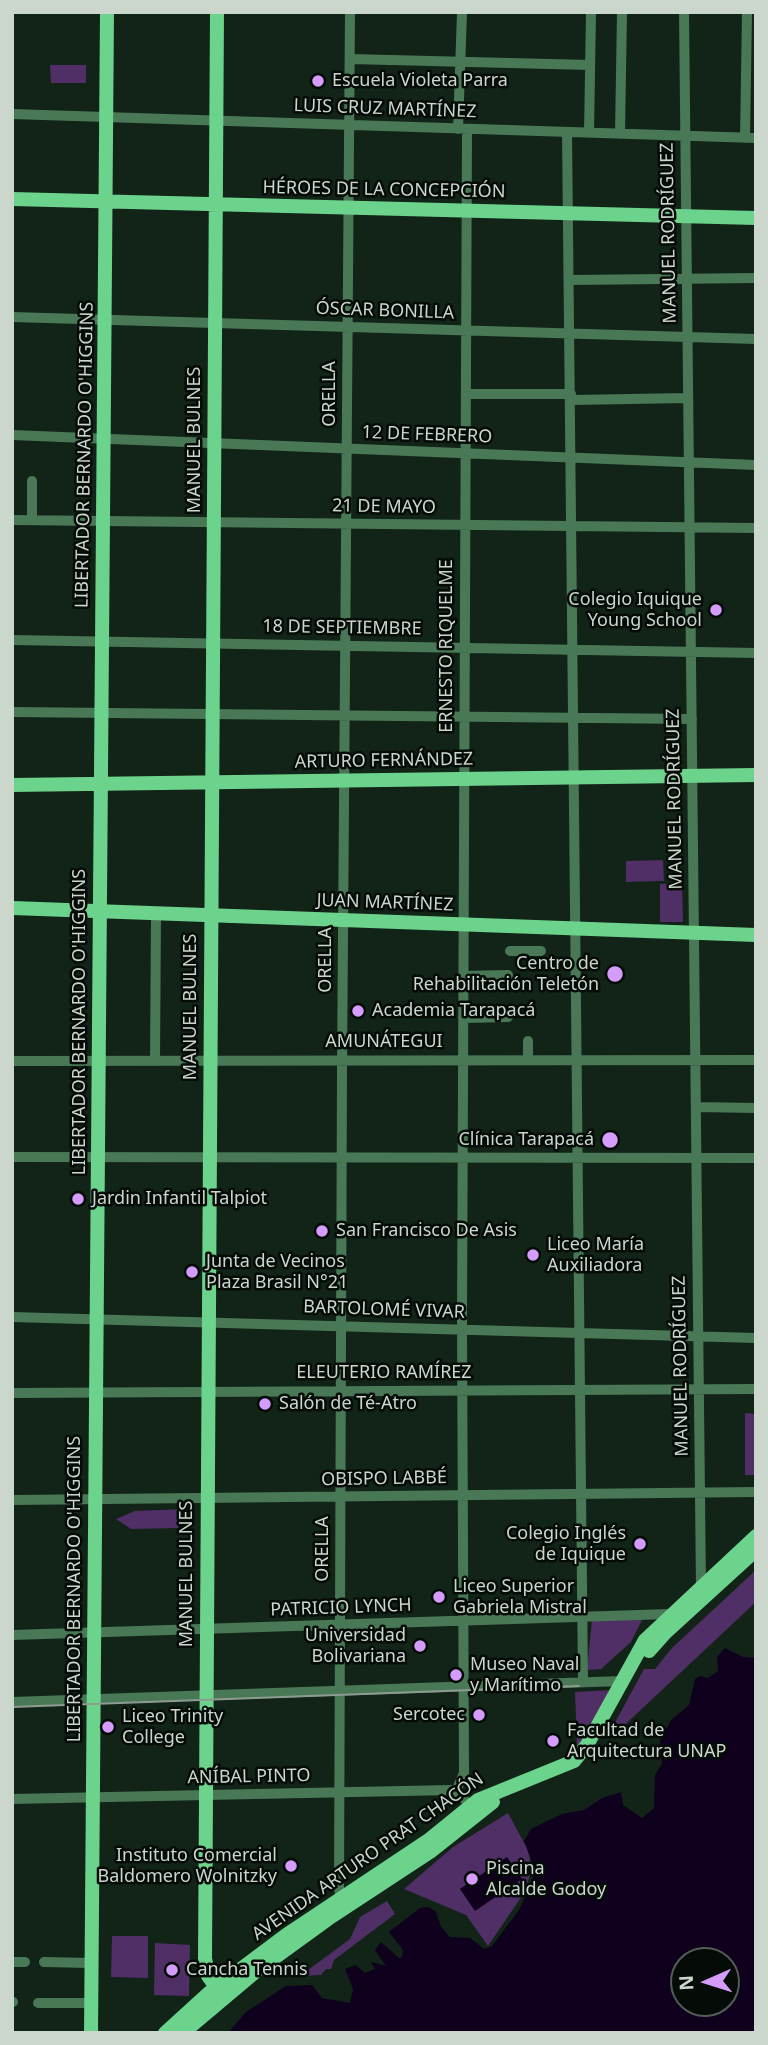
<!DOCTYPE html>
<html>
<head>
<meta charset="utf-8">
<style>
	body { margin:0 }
	#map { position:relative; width:768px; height:2045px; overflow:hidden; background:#122317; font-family:"Noto Sans",sans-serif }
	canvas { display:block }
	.frame { position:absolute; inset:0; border:14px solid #cbd6cd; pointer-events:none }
	.north { position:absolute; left:670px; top:1947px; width:70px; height:70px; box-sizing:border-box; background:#050b06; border:2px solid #545c56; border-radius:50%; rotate:267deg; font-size:19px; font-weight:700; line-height:28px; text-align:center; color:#cbd6cd }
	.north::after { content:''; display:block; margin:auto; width:24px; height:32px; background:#d49cfb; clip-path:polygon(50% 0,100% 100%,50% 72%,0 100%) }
</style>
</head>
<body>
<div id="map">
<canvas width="768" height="2045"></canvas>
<div class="frame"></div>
<div class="north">N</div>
</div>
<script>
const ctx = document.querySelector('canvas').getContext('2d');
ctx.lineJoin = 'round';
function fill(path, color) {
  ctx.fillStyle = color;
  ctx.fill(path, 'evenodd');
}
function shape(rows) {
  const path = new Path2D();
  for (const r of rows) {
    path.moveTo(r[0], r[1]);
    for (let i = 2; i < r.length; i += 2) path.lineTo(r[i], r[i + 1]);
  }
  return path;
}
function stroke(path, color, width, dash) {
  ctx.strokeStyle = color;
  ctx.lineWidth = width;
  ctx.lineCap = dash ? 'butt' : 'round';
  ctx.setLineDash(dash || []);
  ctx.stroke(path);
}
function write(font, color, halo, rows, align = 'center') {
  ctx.font = font + ' "Noto Sans",sans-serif';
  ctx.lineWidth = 5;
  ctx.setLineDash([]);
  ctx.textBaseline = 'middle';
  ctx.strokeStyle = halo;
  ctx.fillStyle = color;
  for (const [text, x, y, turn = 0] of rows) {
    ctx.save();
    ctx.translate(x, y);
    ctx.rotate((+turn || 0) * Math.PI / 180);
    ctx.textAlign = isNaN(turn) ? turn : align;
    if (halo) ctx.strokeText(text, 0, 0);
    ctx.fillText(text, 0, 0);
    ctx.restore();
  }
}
const green = shape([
	[50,65,86,65,86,83,51,83],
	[663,860,664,881,626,882,626,861],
	[682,883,683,922,660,922,660,884],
	[745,1413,756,1414,756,1475,745,1475],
	[186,1509,189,1514,182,1518,178,1528,131,1529,116,1519,135,1511],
	[756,1570,756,1602,615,1734,611,1730,644,1669,655,1669,672,1648],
	[640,1619,642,1620,631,1642,601,1669,587,1670,592,1620],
	[612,1690,583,1744,577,1746,575,1692],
	[508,1813,528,1850,532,1869,524,1893,488,1946,466,1915,404,1889,453,1847],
	[387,1901,395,1914,334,1960,331,1969,326,1969,321,1975,300,1976,350,1939,360,1917],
	[112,1936,148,1936,148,1978,111,1977],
	[155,1943,190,1945,189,1996,154,1995]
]);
const water = shape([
	[725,1648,743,1657,756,1658,756,2033,228,2033,246,2012,286,1986,312,1985,322,1998,350,2003,353,1989,345,1969,356,1965,365,1973,375,1969,371,1962,386,1966,375,1950,381,1942,399,1958,402,1957,403,1950,389,1932,420,1908,429,1907,436,1912,441,1927,450,1937,470,1938,484,1949,492,1946,519,1910,533,1879,535,1870,524,1841,531,1829,562,1814,584,1810,602,1798,621,1792,623,1805,642,1818,654,1808,655,1775,662,1764,660,1741,664,1733,671,1720,689,1705,695,1679,700,1676,708,1678,718,1671,717,1657],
	[684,1961,726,1961,726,2003,684,2003],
	[507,1857,522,1879,475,1911,460,1889]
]);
const minor = shape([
	[684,12,701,1586],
	[350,59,590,65],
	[12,114,756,138],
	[458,129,462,12],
	[567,132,583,1682],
	[589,133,591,12],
	[620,134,622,12],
	[745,138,747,12],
	[569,280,756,278],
	[12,317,756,339],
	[466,394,571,394],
	[571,400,688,398],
	[12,435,756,465],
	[12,520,756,528],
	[32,520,32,481],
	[12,640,756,653],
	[12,712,692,719],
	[510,951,541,951],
	[463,976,508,975],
	[463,1018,508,1017],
	[528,1060,528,1041],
	[12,1061,756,1060],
	[155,1061,156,913],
	[696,1107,756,1108],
	[12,1157,756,1158],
	[12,1317,756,1338],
	[12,1393,756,1389],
	[12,1500,756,1492],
	[12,1635,670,1614],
	[12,1702,622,1681],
	[456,1791,464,1773,462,1320,467,129],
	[12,1799,451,1790,461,1795,473,1810],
	[342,1902,339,1889,342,1069,350,12],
	[12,1962,25,1962],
	[44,1962,91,1963],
	[12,2002,13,2002],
	[38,2003,91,2003]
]);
const major = shape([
	[217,12,205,1958,208,1976,223,1997],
	[12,199,756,218],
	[12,785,756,775],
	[12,908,756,935],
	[649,1651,665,1633,756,1550],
	[91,2033,107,12],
	[165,2033,210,1992,286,1935,430,1839,478,1800,574,1761,587,1745,645,1640,756,1536],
	[183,2033,259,1969,328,1919,430,1852,493,1802]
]);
const tram = shape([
	[12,1707,579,1686]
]);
const markers = [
	[318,81,7,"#d49cfb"],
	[716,610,7,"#d49cfb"],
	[615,974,9,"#d49cfb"],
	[358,1011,7,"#d49cfb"],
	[610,1140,9,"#d49cfb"],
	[78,1199,7,"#d49cfb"],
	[322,1231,7,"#d49cfb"],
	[533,1255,7,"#d49cfb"],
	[192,1272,7,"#d49cfb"],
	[265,1404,7,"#d49cfb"],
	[640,1544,7,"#d49cfb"],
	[439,1597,7,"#d49cfb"],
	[420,1646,7,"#d49cfb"],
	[456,1675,7,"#d49cfb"],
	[479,1715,7,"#d49cfb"],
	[108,1727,7,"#d49cfb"],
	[553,1741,7,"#d49cfb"],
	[291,1866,7,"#d49cfb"],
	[472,1879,7,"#d49cfb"],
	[172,1970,7,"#d49cfb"]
];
const poiNames = [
	["Escuela Violeta Parra",332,81],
	["Colegio Iquique",702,600,"right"],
	["Young School",702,621,"right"],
	["Centro de",599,964,"right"],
	["Rehabilitación Teletón",599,985,"right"],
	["Academia Tarapacá",372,1011],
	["Clínica Tarapacá",594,1140,"right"],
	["Jardin Infantil Talpiot",92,1199],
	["San Francisco De Asis",336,1231],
	["Liceo María",547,1245],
	["Auxiliadora",547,1266],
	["Junta de Vecinos",206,1262],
	["Plaza Brasil N°21",206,1283],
	["Salón de Té-Atro",279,1404],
	["Colegio Inglés",626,1534,"right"],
	["de Iquique",626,1555,"right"],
	["Liceo Superior",453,1587],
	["Gabriela Mistral",453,1608],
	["Universidad",406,1636,"right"],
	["Bolivariana",406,1657,"right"],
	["Museo Naval",470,1665],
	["y Marítimo",470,1686],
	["Sercotec",465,1715,"right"],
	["Liceo Trinity",122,1717],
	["College",122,1738],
	["Facultad de",567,1731],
	["Arquitectura UNAP",567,1752],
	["Instituto Comercial",277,1856,"right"],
	["Baldomero Wolnitzky",277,1877,"right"],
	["Piscina",486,1869],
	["Alcalde Godoy",486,1890],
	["Cancha Tennis",186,1970]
];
const streetNames = [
	["LUIS CRUZ MARTÍNEZ",385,109,2],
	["HÉROES DE LA CONCEPCIÓN",384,190,1],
	["MANUEL RODRÍGUEZ",669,233,-91],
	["ÓSCAR BONILLA",385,311,2],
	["ORELLA",330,394,-90],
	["12 DE FEBRERO",427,435,2],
	["MANUEL BULNES",195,440,-90],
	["LIBERTADOR BERNARDO O'HIGGINS",85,455,-89],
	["21 DE MAYO",384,507,1],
	["18 DE SEPTIEMBRE",342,628,1],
	["ERNESTO RIQUELME",447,646,-90],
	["ARTURO FERNÁNDEZ",384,761,-1],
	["MANUEL RODRÍGUEZ",675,799,-91],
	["JUAN MARTÍNEZ",385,903,2],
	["ORELLA",326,960,-90],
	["MANUEL BULNES",191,1007,-90],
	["LIBERTADOR BERNARDO O'HIGGINS",80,1022,-90],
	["AMUNÁTEGUI",384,1042],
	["BARTOLOMÉ VIVAR",384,1310,2],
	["MANUEL RODRÍGUEZ",681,1366,-91],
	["ELEUTERIO RAMÍREZ",384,1373],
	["OBISPO LABBÉ",384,1479,-1],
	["ORELLA",323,1549,-90],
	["MANUEL BULNES",187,1574,-90],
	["LIBERTADOR BERNARDO O'HIGGINS",75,1589,-90],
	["PATRICIO LYNCH",341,1608,-2],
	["ANÍBAL PINTO",249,1777,-1],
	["AVENIDA ARTURO PRAT CHACÓN",368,1857,-35]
];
fill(green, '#502e66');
fill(water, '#0f001d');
stroke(minor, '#497856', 10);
stroke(major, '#6cd38d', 14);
stroke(tram, '#8e9b91', 2);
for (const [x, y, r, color] of markers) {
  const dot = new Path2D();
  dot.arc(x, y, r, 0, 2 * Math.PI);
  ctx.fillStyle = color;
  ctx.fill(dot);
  stroke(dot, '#050b06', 2.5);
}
write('18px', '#cbd6cd', '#050b06', poiNames, 'left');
write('18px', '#cbd6cd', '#050b06', streetNames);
</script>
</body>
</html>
